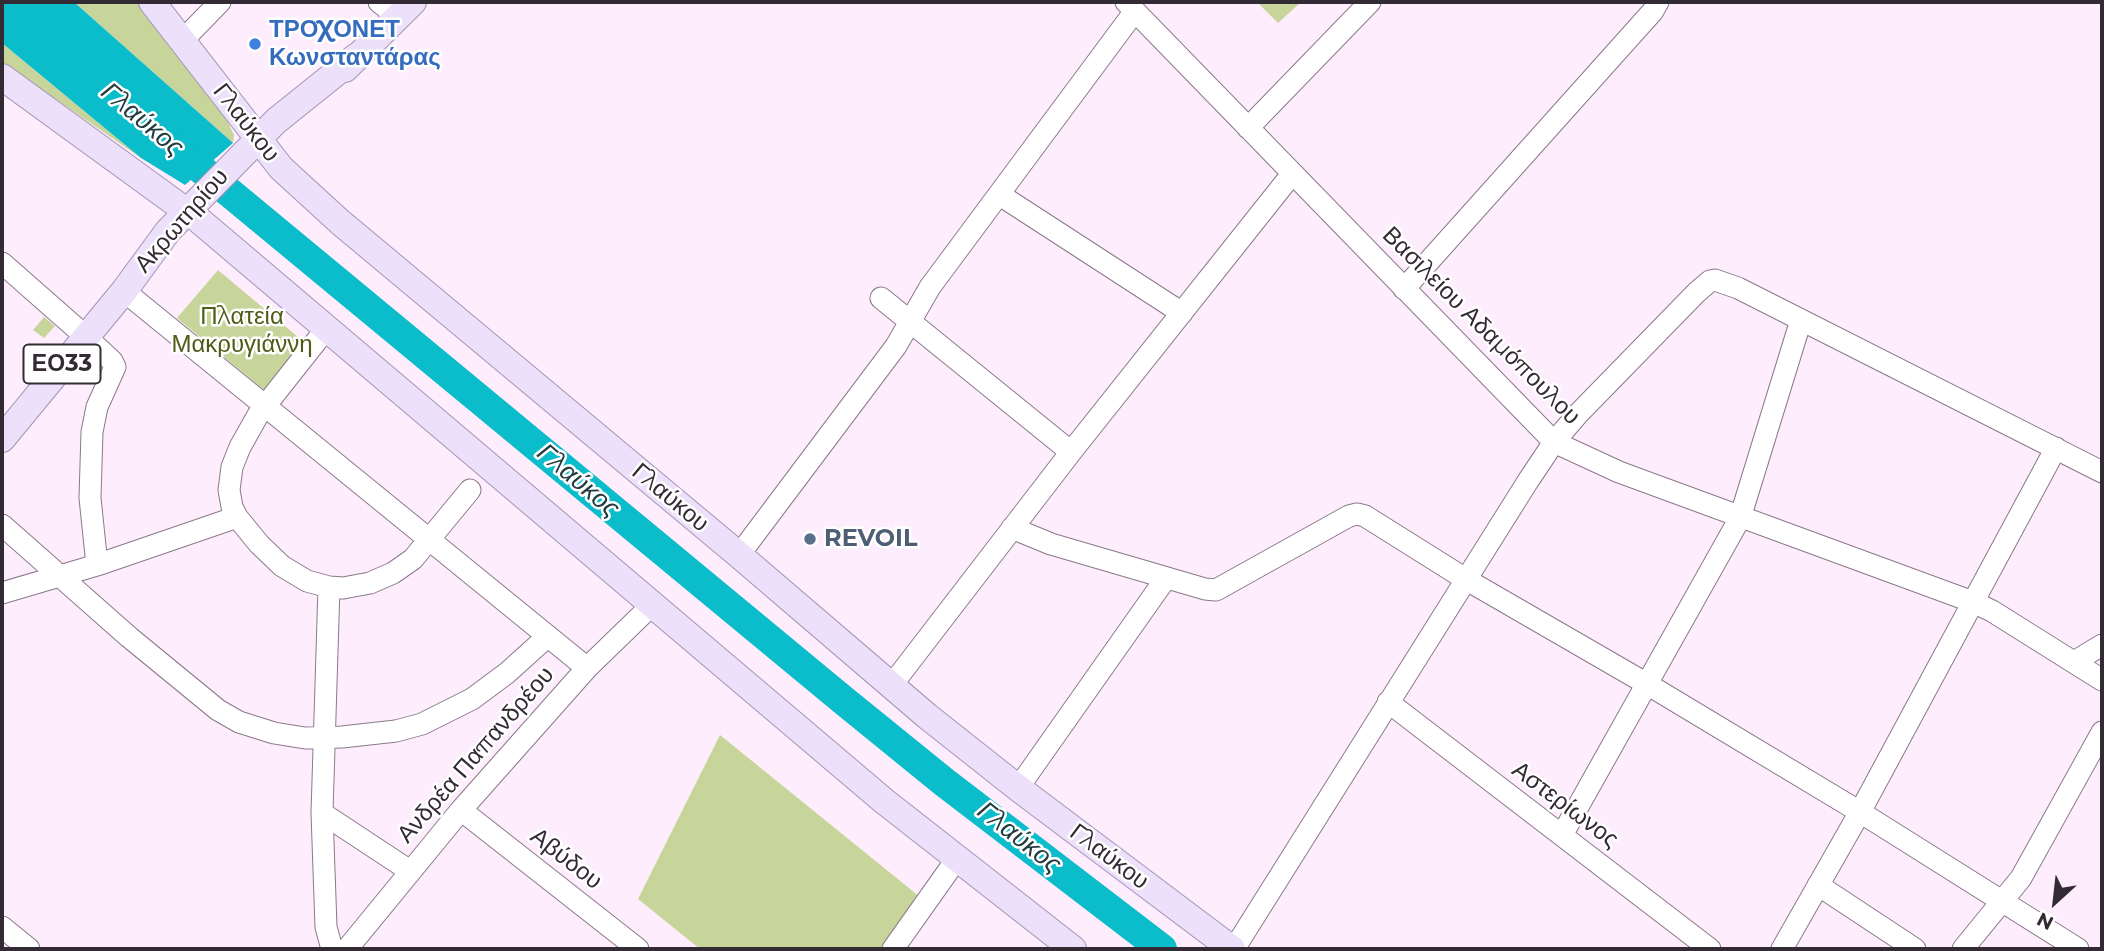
<!DOCTYPE html>
<html>
<head>
<meta charset="utf-8">
<style>
	body { margin:0 }
	#map { position:relative; width:2104px; height:951px; overflow:hidden; background:#feedfd; font-family:Montserrat,sans-serif }
	canvas { display:block }
	.frame { position:absolute; inset:0; border:4px solid #332b33; pointer-events:none }
	.north { position:absolute; left:2020px; top:867px; width:70px; height:70px; -webkit-text-stroke:5px #fff; paint-order:stroke; rotate:207deg; font-size:19px; font-weight:700; line-height:28px; text-align:center; color:#332b33 }
	.north::after { content:''; display:block; margin:auto; width:24px; height:32px; background:#332b33; clip-path:polygon(50% 0,100% 100%,50% 72%,0 100%) }
</style>
</head>
<body>
<div id="map">
<canvas width="2104" height="951"></canvas>
<div class="frame"></div>
<div class="north">N</div>
</div>
<script>
const ctx = document.querySelector('canvas').getContext('2d');
ctx.lineJoin = 'round';
function fill(path, color) {
  ctx.fillStyle = color;
  ctx.fill(path, 'evenodd');
}
function shape(rows) {
  const path = new Path2D();
  for (const r of rows) {
    path.moveTo(r[0], r[1]);
    for (let i = 2; i < r.length; i += 2) path.lineTo(r[i], r[i + 1]);
  }
  return path;
}
function stroke(path, color, width, dash) {
  ctx.strokeStyle = color;
  ctx.lineWidth = width;
  ctx.lineCap = dash ? 'butt' : 'round';
  ctx.setLineDash(dash || []);
  ctx.stroke(path);
}
function write(font, color, halo, rows, align = 'center') {
  ctx.font = font + ' Montserrat,sans-serif';
  ctx.lineWidth = 5;
  ctx.setLineDash([]);
  ctx.textBaseline = 'middle';
  ctx.strokeStyle = halo;
  ctx.fillStyle = color;
  for (const [text, x, y, turn = 0] of rows) {
    ctx.save();
    ctx.translate(x, y);
    ctx.rotate((+turn || 0) * Math.PI / 180);
    ctx.textAlign = isNaN(turn) ? turn : align;
    if (halo) ctx.strokeText(text, 0, 0);
    ctx.fillText(text, 0, 0);
    ctx.restore();
  }
}
const green = shape([
	[74,2,137,2,223,112,234,135,233,143],
	[1260,2,1301,2,1278,23,1258,3],
	[2,43,141,158,2,62],
	[218,270,304,342,264,390,177,318],
	[44,317,55,326,44,338,33,330],
	[720,735,920,897,883,949,700,949,638,899]
]);
const water = shape([
	[2,2,74,2,233,143,185,185,141,158,2,43]
]);
const river = shape([
	[172,145,843,700,944,782,1162,949]
]);
const minor = shape([
	[379,2,398,17],
	[1126,2,1554,442,1619,472,1973,602,1992,611,2102,680],
	[183,40,220,2],
	[1248,128,1370,2],
	[1000,195,1182,313],
	[2,263,85,336,112,361,115,367,97,407,92,432,90,498,97,565],
	[1404,289,1653,11,1658,2],
	[124,291,587,668],
	[881,298,1071,452],
	[326,329,258,415,240,447,232,467,229,490,232,507,237,517,259,544,282,566,307,581,329,587,343,588,370,583,393,573,413,559,470,490],
	[2,525,129,637,218,710,239,722,274,733,305,738,342,737,396,731,422,724,472,699,507,673,548,636],
	[1012,528,1051,544,1205,589,1216,590,1349,516,1357,514,1365,516,1467,580,1647,684,1860,812,2078,949],
	[739,555,896,346,930,287,1135,11],
	[329,587,322,813,326,927,332,949],
	[2,593,97,565,237,517],
	[2074,662,2102,645],
	[891,686,1071,452,1292,174],
	[1388,702,1710,949],
	[1018,788,1166,578],
	[461,810,638,949],
	[322,813,410,871],
	[1562,835,1740,518,1801,320],
	[1818,885,1915,949],
	[2,927,29,949],
	[347,949,461,810,587,668,653,604],
	[893,949,956,860],
	[1234,949,1528,481,1554,442,1578,414,1697,292,1710,281,1715,280,1738,288,2102,472],
	[1782,949,1860,812,2056,448],
	[1963,949,2021,878,2102,732]
]);
const major = shape([
	[152,2,281,168,340,222,739,555,927,716,1018,788,1232,949],
	[345,69,413,2],
	[2,77,200,221,884,801,1073,949],
	[2,439,124,291,168,231,276,121,357,56]
]);
const markers = [
	[255,44,7,"#3f7fe0"],
	[810,539,7,"#5c6f8a"]
];
const shields = [
	[62,364,77]
];
const shieldNames = [
	["ΕΟ33",62,364]
];
const shopNames = [
	["ΤΡΟΧΟΝΕΤ",269,30],
	["Κωνσταντάρας",269,58]
];
const streetNames = [
	["Γλαύκου",246,123,52],
	["Ακρωτηρίου",182,221,-49],
	["Βασιλείου Αδαμόπουλου",1481,326,45],
	["Γλαύκου",670,498,40],
	["Ανδρέα Παπανδρέου",476,755,-49],
	["Αστερίωνος",1565,805,37],
	["Γλαύκου",1109,857,37],
	["Αβύδου",566,859,38]
];
const parkNames = [
	["Πλατεία",242,317],
	["Μακρυγιάννη",242,345]
];
const serviceNames = [
	["REVOIL",824,539]
];
const waterNames = [
	["Γλαύκος",142,120,40],
	["Γλαύκος",578,481,40],
	["Γλαύκος",1019,838,38]
];
fill(green, '#c7d59a');
fill(water, '#0bbccb');
stroke(river, '#0bbccb', 30);
stroke(minor, '#8b798b', 23);
stroke(major, '#a394b4', 28);
stroke(minor, '#fff', 21);
stroke(major, '#ece0fb', 26);
for (const [x, y, r, color] of markers) {
  const dot = new Path2D();
  dot.arc(x, y, r, 0, 2 * Math.PI);
  ctx.fillStyle = color;
  ctx.fill(dot);
  stroke(dot, '#fff', 2.5);
}
for (const [x, y, w] of shields) {
  const box = new Path2D();
  box.roundRect(x - w / 2, y - 19.5, w, 39, 5);
  ctx.fillStyle = '#fff';
  ctx.fill(box);
  stroke(box, '#332b33', 2);
}
write('bold 23px', '#332b33', null, shieldNames);
write('bold 24px', '#366cbe', '#fff', shopNames, 'left');
write('24px', '#332b33', '#fff', streetNames);
write('24px', '#505c17', '#fff', parkNames);
write('bold 24px', '#4e5e75', '#fff', serviceNames, 'left');
write('italic 26px', '#233c3f', '#fff', waterNames);
</script>
</body>
</html>
